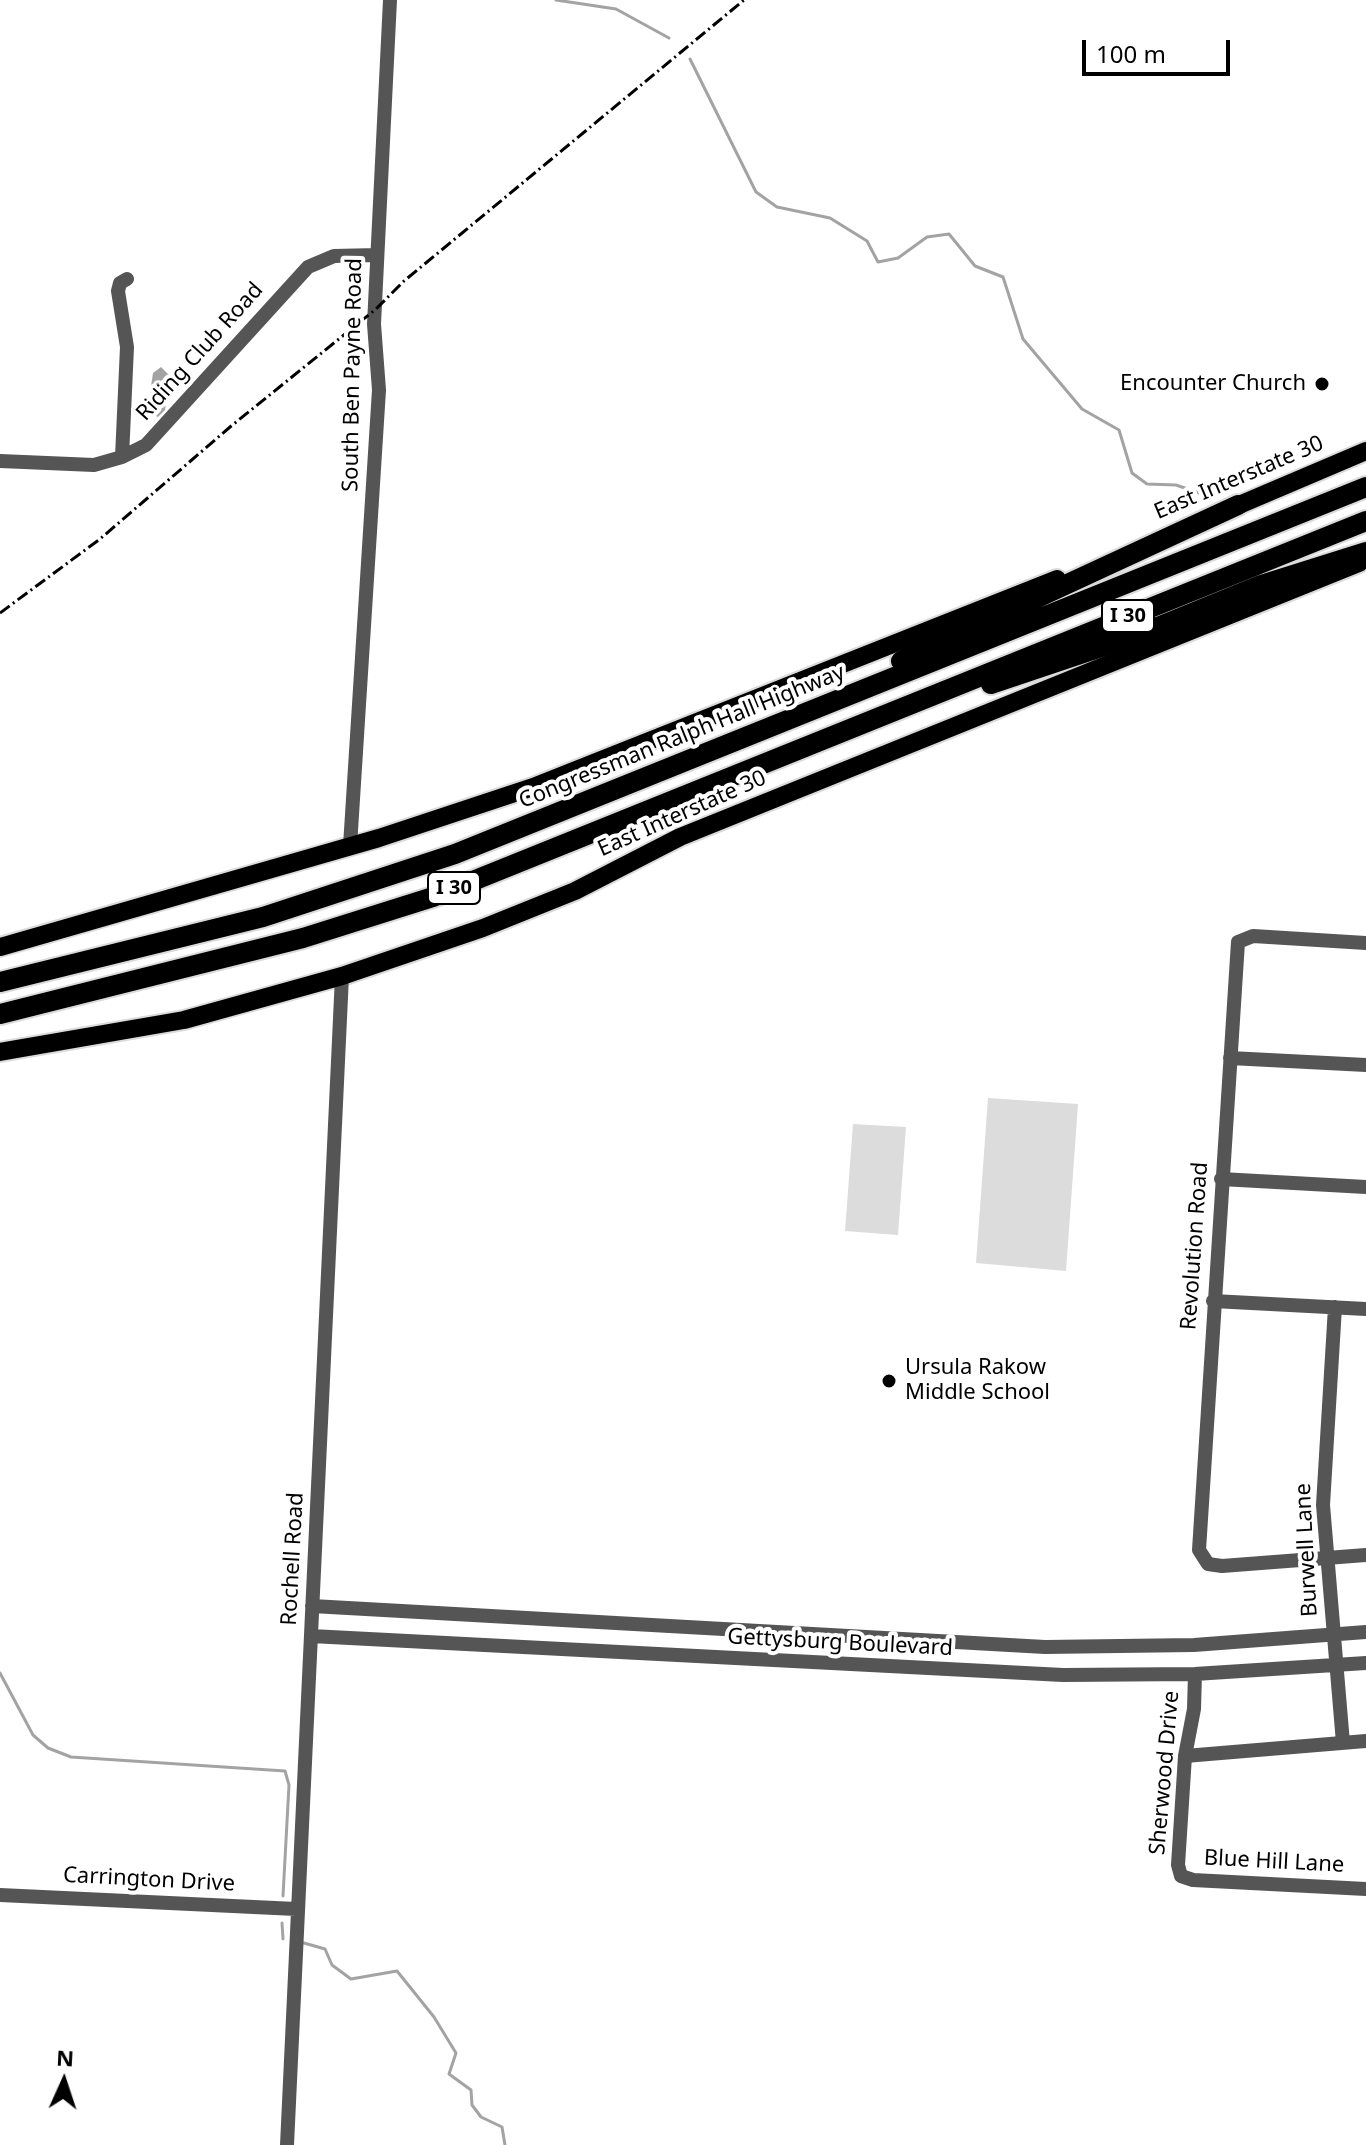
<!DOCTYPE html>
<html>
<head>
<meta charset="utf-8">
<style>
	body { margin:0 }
	#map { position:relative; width:1366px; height:2145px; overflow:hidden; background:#fff; font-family:"Noto Sans",sans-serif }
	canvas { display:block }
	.north { position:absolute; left:24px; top:2041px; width:80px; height:80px; -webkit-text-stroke:6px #fff; paint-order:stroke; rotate:3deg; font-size:22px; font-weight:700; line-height:32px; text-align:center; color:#000 }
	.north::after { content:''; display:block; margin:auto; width:28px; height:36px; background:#000; clip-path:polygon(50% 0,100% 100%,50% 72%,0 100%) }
	.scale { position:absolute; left:1082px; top:40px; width:148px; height:36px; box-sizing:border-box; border:4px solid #000; border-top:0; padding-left:10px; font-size:24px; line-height:28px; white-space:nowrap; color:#000; -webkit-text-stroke:6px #fff; paint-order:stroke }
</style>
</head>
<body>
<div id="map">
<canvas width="1366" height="2145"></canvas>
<div class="north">N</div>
<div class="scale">100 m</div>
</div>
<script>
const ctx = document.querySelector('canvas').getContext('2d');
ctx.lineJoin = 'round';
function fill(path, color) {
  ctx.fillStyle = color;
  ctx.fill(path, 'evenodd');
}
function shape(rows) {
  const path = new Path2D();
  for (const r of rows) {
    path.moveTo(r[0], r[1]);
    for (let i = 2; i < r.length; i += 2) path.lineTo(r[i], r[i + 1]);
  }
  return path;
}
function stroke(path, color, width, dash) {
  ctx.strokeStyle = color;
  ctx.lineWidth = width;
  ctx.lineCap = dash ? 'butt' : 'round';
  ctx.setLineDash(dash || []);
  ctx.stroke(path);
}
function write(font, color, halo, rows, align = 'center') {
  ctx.font = font + ' "Noto Sans",sans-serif';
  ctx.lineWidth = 8;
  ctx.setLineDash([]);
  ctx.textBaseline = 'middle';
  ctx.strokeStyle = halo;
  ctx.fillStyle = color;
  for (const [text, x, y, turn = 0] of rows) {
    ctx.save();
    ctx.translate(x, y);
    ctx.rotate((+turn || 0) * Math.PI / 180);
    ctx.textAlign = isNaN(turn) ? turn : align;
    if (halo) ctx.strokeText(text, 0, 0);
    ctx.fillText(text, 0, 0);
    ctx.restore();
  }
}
const green = shape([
	[988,1098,1078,1104,1066,1271,976,1263],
	[853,1124,906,1127,898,1235,845,1231]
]);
const water = shape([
	[161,367,169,375,169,382,165,410,158,417,150,413,150,393,153,373]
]);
const stream = shape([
	[556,0,616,9,669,38],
	[690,59,756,192,777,207,830,218,867,241,878,262,898,258,927,237,949,234,975,266,1003,277,1023,339,1082,409,1119,430,1132,473,1147,484,1176,485,1208,496],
	[0,1673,33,1735,48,1748,71,1757,285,1771,289,1785,283,1896],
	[282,1923,283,1939],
	[304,1943,325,1949,332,1965,351,1979,397,1971,434,2017,456,2053,449,2074,471,2090,472,2105,481,2117,502,2127,505,2145]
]);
const minor = shape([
	[122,457,127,347,118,291,120,283,127,279],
	[0,461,94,465,122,457,146,445,308,267,334,256,377,255],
	[350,846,379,390,374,324,390,0],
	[1366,943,1253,936,1238,942,1199,1550,1208,1564,1222,1566,1366,1555],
	[1230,1058,1366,1065],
	[1221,1179,1366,1187],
	[1213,1301,1366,1309],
	[1335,1307,1323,1505,1343,1743],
	[312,1606,1045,1647,1194,1645,1366,1632],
	[311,1636,1063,1675,1195,1674,1366,1663],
	[1195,1674,1194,1709,1185,1756,1178,1865,1181,1876,1193,1880,1366,1889],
	[1185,1756,1366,1741],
	[0,1895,296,1909],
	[287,2145,342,976]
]);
const major = shape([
	[1225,511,1366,451],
	[0,947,379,838,533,787,1057,579],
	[0,1052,184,1020,342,976,483,928,575,891,680,837,1359,563]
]);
const highway = shape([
	[901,661,1238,505],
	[991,684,1143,633,1261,585,1366,552],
	[0,982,263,917,455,854,1366,487],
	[0,1014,303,938,433,897,1366,521]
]);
const rail = shape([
	[0,613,100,539,230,427,376,309,404,281,744,0]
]);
const markers = [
	[1322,384,8,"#000"],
	[889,1381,8,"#000"]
];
const shields = [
	[1128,616,52],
	[454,888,52]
];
const shieldNames = [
	["I 30",1128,616],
	["I 30",454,888]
];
const streetNames = [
	["Riding Club Road",200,352,-48],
	["South Ben Payne Road",353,375,-89],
	["East Interstate 30",1239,478,-23],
	["Congressman Ralph Hall Highway",682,737,-22],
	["East Interstate 30",682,814,-24],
	["Revolution Road",1195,1246,-86],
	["Burwell Lane",1307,1550,-93],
	["Rochell Road",293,1559,-87],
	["Gettysburg Boulevard",840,1643,3],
	["Sherwood Drive",1165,1773,-85],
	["Blue Hill Lane",1274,1862,3],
	["Carrington Drive",149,1880,3]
];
const poiNames = [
	["Encounter Church",1306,384],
	["Ursula Rakow",905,1368,"left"],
	["Middle School",905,1393,"left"]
];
fill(green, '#dcdcdc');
fill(water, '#a3a3a3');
stroke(stream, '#a3a3a3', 3);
stroke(major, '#dbdbdb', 22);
stroke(highway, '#dbdbdb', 24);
stroke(minor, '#555', 14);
stroke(major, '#000', 18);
stroke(highway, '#000', 20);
stroke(rail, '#000', 3, [12, 4, 2, 4]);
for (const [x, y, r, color] of markers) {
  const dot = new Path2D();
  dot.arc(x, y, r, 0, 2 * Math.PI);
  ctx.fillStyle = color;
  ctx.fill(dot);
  stroke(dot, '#fff', 3);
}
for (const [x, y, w] of shields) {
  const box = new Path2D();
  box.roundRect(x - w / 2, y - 16, w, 32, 6);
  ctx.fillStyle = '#fff';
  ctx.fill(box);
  stroke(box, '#000', 2);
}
write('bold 20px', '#000', null, shieldNames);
write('22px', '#000', '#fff', streetNames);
write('22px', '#000', '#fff', poiNames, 'right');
</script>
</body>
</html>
